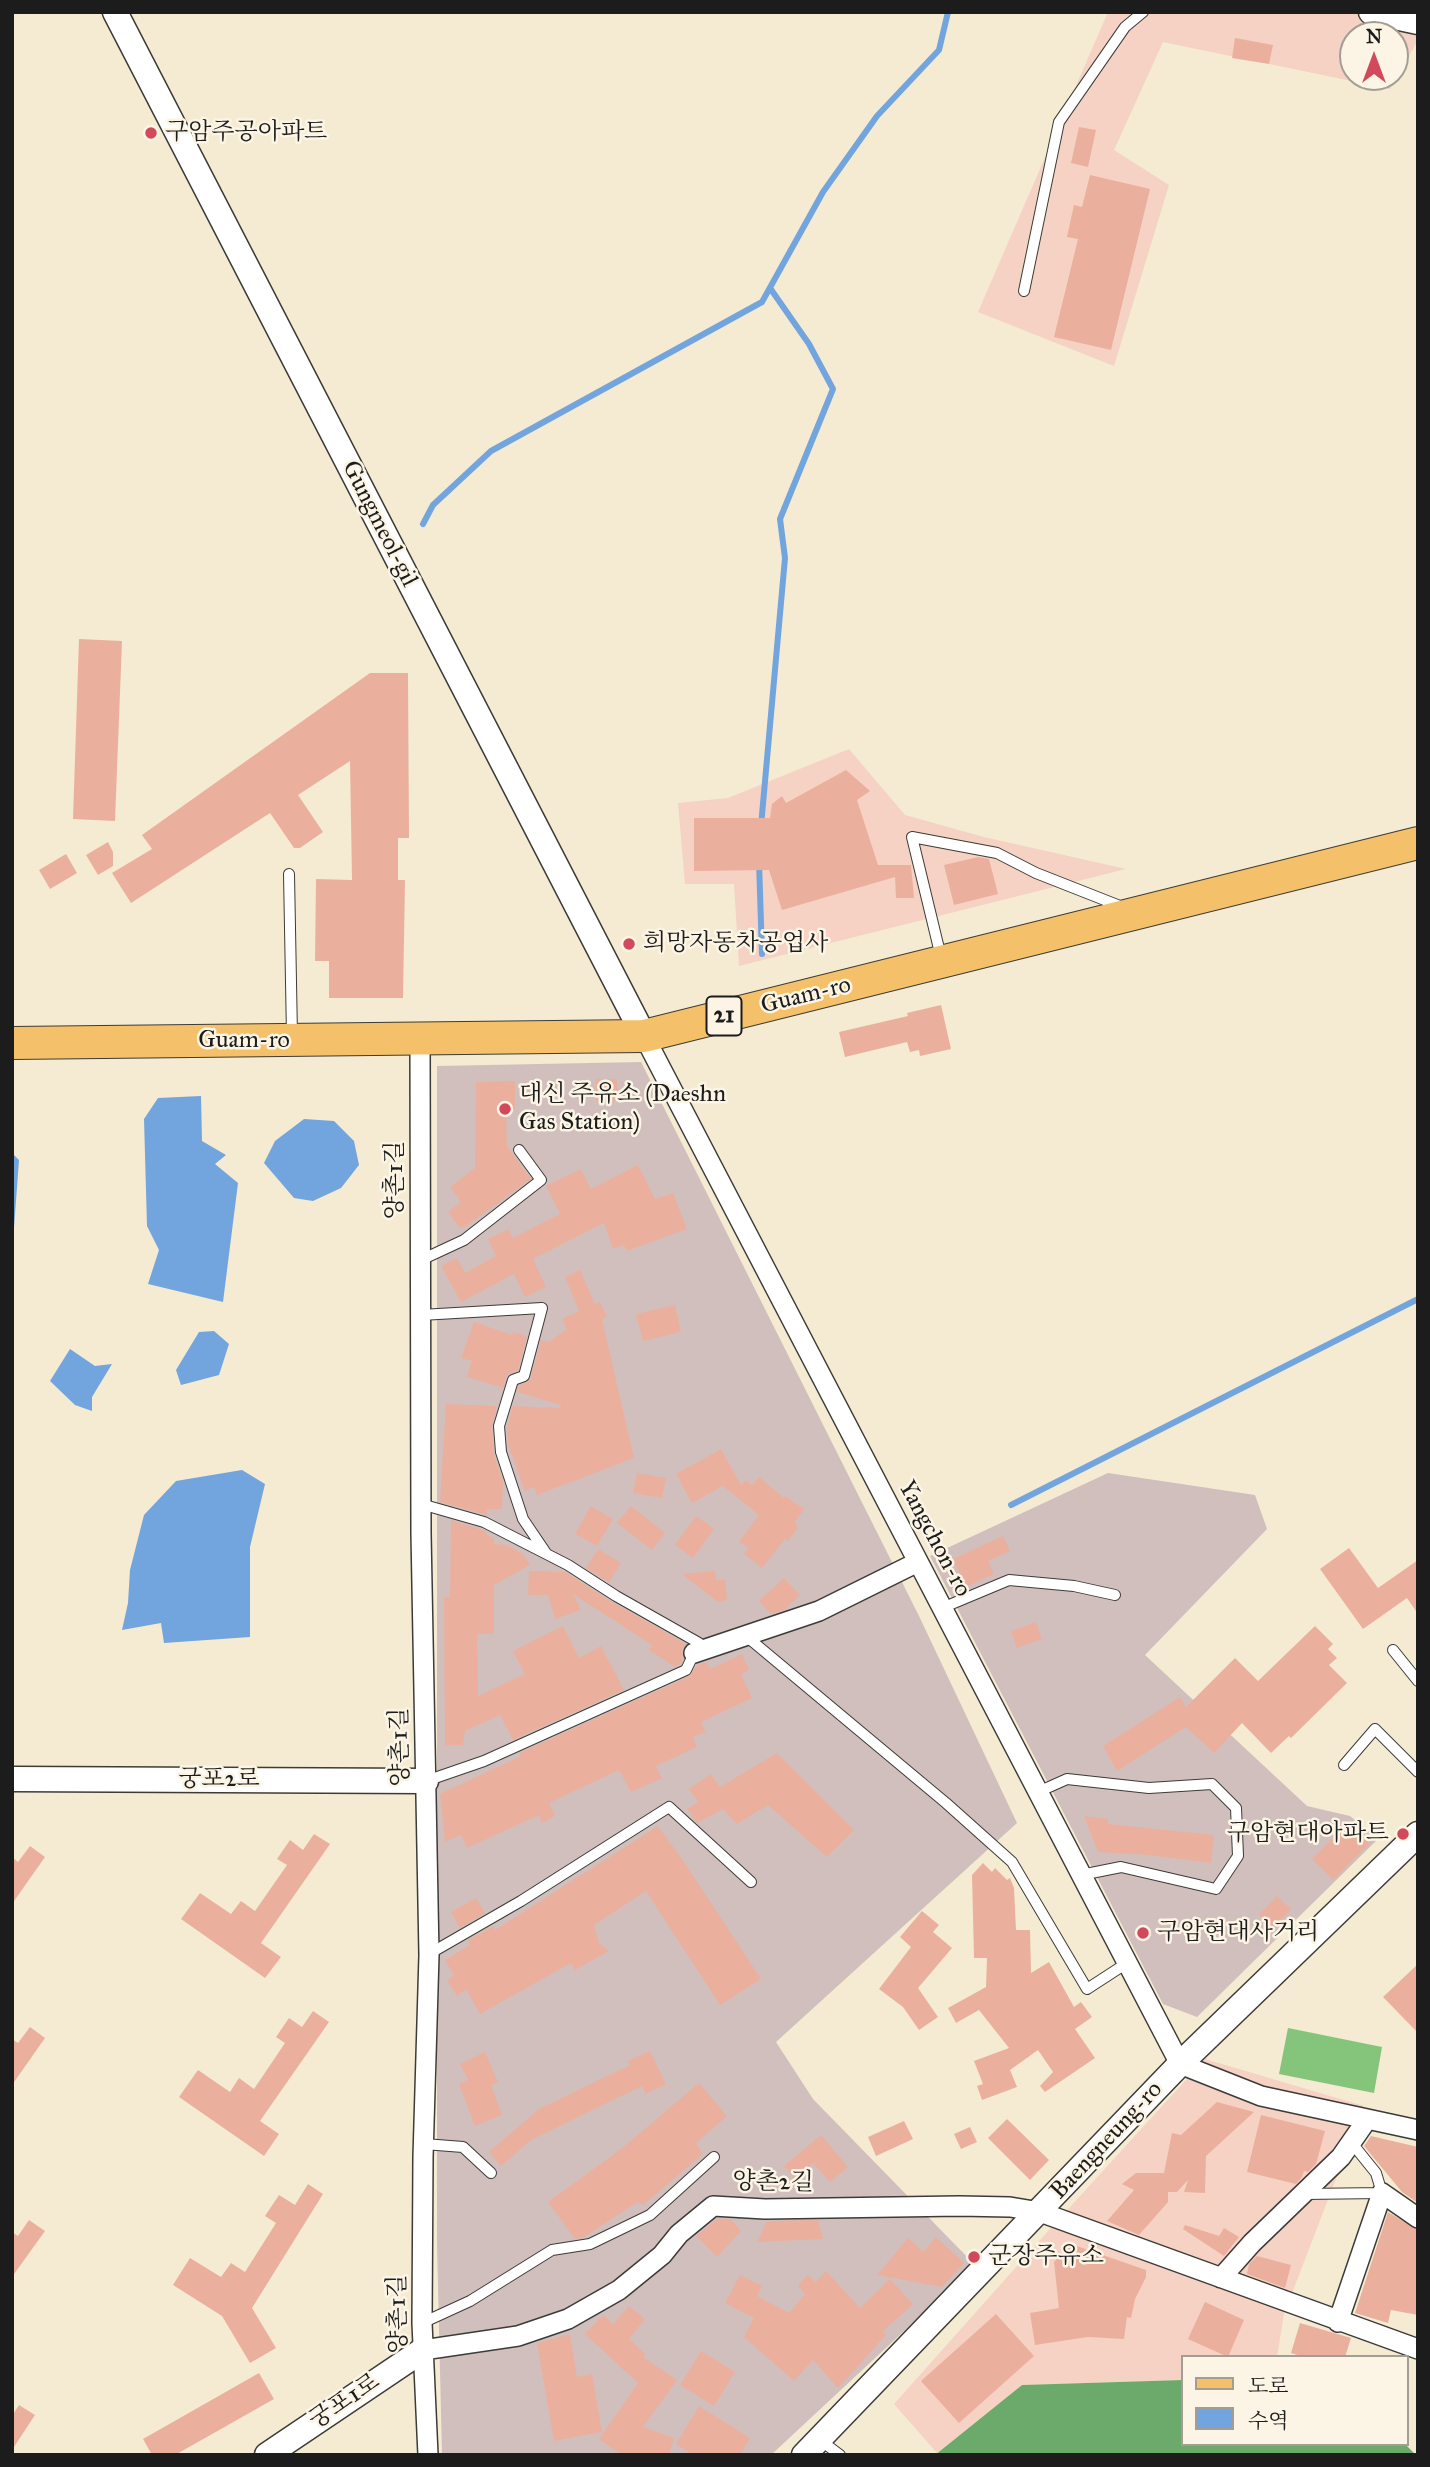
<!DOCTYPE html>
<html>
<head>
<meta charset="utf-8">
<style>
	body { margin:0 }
	#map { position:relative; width:1430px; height:2467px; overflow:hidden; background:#f4ebd2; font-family:"IM FELL Great Primer","Noto Serif KR",serif }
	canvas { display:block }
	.frame { position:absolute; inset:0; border:14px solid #1c1c1c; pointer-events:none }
	.legend { position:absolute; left:1181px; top:2355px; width:228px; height:91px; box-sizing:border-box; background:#fcf5e5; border:2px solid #a29e95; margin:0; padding:9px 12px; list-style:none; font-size:21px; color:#1c1c1c }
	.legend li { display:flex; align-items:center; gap:14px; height:35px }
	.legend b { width:35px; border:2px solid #a29e95 }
	.north { position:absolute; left:1339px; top:21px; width:70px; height:70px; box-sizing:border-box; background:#fcf5e5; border:2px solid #a29e95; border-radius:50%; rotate:0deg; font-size:19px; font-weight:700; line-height:28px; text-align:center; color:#1c1c1c }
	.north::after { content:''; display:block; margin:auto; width:24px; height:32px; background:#d1495b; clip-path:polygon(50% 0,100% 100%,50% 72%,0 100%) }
</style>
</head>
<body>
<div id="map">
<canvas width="1430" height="2467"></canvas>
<div class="frame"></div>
<ul class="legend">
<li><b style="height:9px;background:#f4c16a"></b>도로</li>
<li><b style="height:19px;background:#72a4de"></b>수역</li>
</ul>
<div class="north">N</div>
</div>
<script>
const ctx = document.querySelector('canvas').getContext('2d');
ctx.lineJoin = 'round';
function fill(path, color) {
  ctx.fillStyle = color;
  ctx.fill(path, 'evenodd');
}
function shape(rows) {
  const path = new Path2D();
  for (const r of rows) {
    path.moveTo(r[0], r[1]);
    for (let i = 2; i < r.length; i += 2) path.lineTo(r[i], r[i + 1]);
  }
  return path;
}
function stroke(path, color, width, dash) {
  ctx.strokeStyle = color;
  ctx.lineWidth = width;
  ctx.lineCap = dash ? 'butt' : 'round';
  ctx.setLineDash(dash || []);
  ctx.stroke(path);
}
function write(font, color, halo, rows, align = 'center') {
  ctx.font = font + ' "IM FELL Great Primer","Noto Serif KR",serif';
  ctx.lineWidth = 5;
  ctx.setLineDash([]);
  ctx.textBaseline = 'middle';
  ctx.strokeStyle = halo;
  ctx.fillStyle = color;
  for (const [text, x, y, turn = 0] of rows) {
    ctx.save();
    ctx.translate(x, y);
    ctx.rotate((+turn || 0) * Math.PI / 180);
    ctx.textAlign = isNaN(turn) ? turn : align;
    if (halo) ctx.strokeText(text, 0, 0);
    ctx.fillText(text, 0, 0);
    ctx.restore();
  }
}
const built = shape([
	[1108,12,1418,12,1418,40,1390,89,1163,42,1114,150,1169,185,1114,366,978,312],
	[1353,35,1395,35,1395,77,1353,77],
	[849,749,905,815,984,837,1126,869,739,966,734,884,685,884,678,803,728,798],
	[1205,2059,1364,2106,1284,2314,1277,2357,1183,2357,1183,2380,1022,2385,937,2453,894,2404,1050,2229]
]);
const industrial = shape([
	[641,1062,919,1616,1017,1823,776,2042,813,2099,975,2265,771,2455,442,2455,437,2244,437,1066],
	[1108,1473,1255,1495,1267,1529,1145,1655,1307,1806,1350,1816,1378,1839,1197,2017,1163,2004,930,1556]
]);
const green = shape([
	[1288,2028,1382,2047,1374,2093,1279,2074]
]);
const forest = shape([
	[1183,2380,1183,2444,1405,2444,1416,2455,935,2455,1022,2385]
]);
const water = shape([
	[201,1096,202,1141,226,1155,215,1164,238,1183,223,1302,148,1284,159,1250,147,1226,144,1119,158,1098],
	[304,1119,334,1121,354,1141,359,1165,341,1188,313,1201,294,1198,264,1163,275,1141],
	[12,1153,19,1160,14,1228,12,1229],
	[214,1331,229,1344,219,1375,181,1385,176,1370,199,1332],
	[70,1349,95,1366,112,1364,92,1397,92,1411,75,1405,50,1381],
	[242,1470,265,1484,250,1547,250,1637,164,1643,161,1623,122,1630,128,1603,130,1570,144,1515,176,1481]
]);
const stream = shape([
	[423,524,433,505,491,451,762,302,823,192,877,116,939,50,948,12],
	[761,826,785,558,780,519,833,389,809,344,770,288],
	[759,862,762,954],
	[1011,1505,1418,1299]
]);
const building = shape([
	[1235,38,1273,45,1269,64,1232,58],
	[1079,127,1096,130,1088,167,1071,163],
	[1090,175,1150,189,1111,350,1054,337,1078,239,1067,237,1074,205,1082,207],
	[79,639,122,641,115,821,73,819],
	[370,673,408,673,409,838,398,838,398,880,405,880,403,998,329,998,329,961,315,961,316,879,352,880,350,761,298,795,323,832,300,848,294,848,270,813,131,903,112,873,152,849,142,835],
	[846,770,870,791,857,800,878,865,911,865,914,898,896,898,895,877,782,910,769,870,694,871,694,818,770,818,772,804,782,796,786,803],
	[108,842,113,852,113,866,98,875,86,855],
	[66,854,77,873,50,889,39,870],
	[978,857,989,859,998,894,954,905,944,865],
	[941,1005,951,1049,920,1056,919,1050,910,1052,907,1042,845,1057,839,1032,908,1016,907,1013],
	[596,1079,617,1079,617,1101,596,1101],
	[515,1081,515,1109,506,1109,507,1146,531,1179,465,1227,459,1227,448,1212,461,1202,450,1187,475,1168,476,1082],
	[638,1165,655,1199,673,1193,687,1229,627,1251,624,1245,613,1249,604,1223,533,1259,546,1287,525,1297,514,1274,461,1302,441,1266,457,1258,465,1273,496,1256,488,1239,509,1229,513,1238,560,1214,546,1186,581,1169,591,1189],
	[580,1270,595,1304,600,1302,607,1317,602,1319,634,1458,537,1495,534,1487,525,1491,508,1444,507,1427,513,1406,560,1408,561,1405,517,1392,519,1386,531,1378,541,1340,549,1342,567,1329,562,1319,579,1311,565,1277],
	[675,1305,681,1332,643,1341,636,1314],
	[474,1322,512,1335,513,1332,527,1336,518,1370,507,1375,503,1388,467,1377,472,1361,461,1358],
	[446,1404,497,1406,492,1427,494,1454,503,1481,502,1509,487,1509,487,1515,440,1502],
	[721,1449,741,1485,746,1480,752,1485,759,1477,784,1498,785,1496,804,1509,795,1522,798,1528,788,1541,785,1539,762,1568,744,1554,749,1548,739,1542,759,1515,723,1486,692,1503,676,1474],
	[637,1473,666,1478,662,1498,633,1493],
	[591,1506,613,1519,597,1546,575,1534],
	[631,1506,665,1533,652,1550,617,1523],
	[696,1516,714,1529,693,1558,675,1545],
	[451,1520,486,1531,486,1534,494,1539,494,1544,507,1545,523,1554,530,1565,494,1585,494,1634,477,1634,478,1696,525,1674,513,1651,563,1626,579,1658,601,1646,624,1690,513,1740,500,1715,465,1731,463,1745,445,1745,444,1597,450,1597],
	[1003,1536,1010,1551,988,1561,994,1574,966,1587,953,1559],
	[1349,1548,1378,1588,1418,1560,1418,1614,1407,1598,1363,1629,1320,1569],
	[598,1549,621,1563,609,1582,586,1568],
	[529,1571,565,1572,612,1602,686,1644,682,1650,683,1658,680,1664,675,1667,649,1650,652,1645,573,1594,581,1610,555,1619,548,1595,528,1595],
	[715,1571,716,1580,725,1579,727,1600,718,1602,682,1574],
	[784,1578,800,1595,784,1610,771,1614,759,1601],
	[1036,1622,1042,1639,1017,1648,1011,1631],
	[1315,1626,1333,1644,1328,1649,1337,1658,1329,1665,1347,1683,1291,1738,1289,1736,1271,1753,1242,1723,1214,1753,1186,1727,1117,1771,1103,1746,1180,1697,1186,1707,1235,1658,1258,1681],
	[742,1654,749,1670,741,1674,752,1698,701,1722,706,1732,693,1737,697,1747,656,1766,662,1778,631,1792,619,1770,549,1803,555,1816,542,1823,539,1815,467,1848,461,1835,445,1842,440,1794,521,1756,519,1753,690,1676,697,1665,707,1662,710,1669],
	[777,1753,854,1830,827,1857,768,1805,737,1824,723,1809,697,1823,687,1809,698,1802,689,1789,711,1774,720,1787],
	[1084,1816,1108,1819,1108,1824,1214,1835,1211,1863,1149,1855,1098,1852],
	[1350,1821,1371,1842,1333,1880,1312,1859],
	[658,1826,686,1865,761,1979,720,2005,646,1891,594,1925,599,1943,609,1951,575,1970,571,1963,480,2014,466,1989,457,1996,447,1980,454,1976,445,1960,470,1945,468,1940,493,1926,495,1930],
	[314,1834,330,1844,261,1943,281,1957,265,1978,181,1919,200,1893,231,1914,241,1901,255,1911,287,1865,277,1859,290,1840,303,1850],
	[30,1846,45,1857,12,1904,12,1857,18,1862],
	[983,1863,992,1872,995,1868,1007,1880,1010,1878,1014,1888,1016,1930,1030,1930,1031,1973,1049,1962,1074,2007,1081,2002,1092,2017,1075,2029,1095,2058,1045,2092,1040,2086,1053,2072,1038,2050,1010,2070,1017,2087,982,2100,977,2086,983,2084,974,2061,1009,2048,979,2010,956,2023,948,2008,986,1987,987,1958,974,1958,972,1875],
	[1277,1896,1291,1909,1273,1928,1259,1915],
	[476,1898,485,1913,460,1928,451,1912],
	[922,1911,939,1925,933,1932,952,1948,918,1988,938,2017,919,2030,903,2007,879,1989,911,1947,900,1937],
	[1418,1964,1418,2033,1383,1997],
	[313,2011,329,2022,260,2121,279,2134,264,2156,179,2097,198,2070,230,2092,239,2078,254,2089,285,2043,276,2037,289,2018,302,2027],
	[30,2027,45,2038,12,2085,12,2039,18,2043],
	[650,2051,666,2084,646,2094,642,2086,531,2140,501,2166,489,2152,539,2109,630,2065,628,2061],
	[485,2052,498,2082,491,2085,502,2115,475,2126,459,2084,468,2080,460,2064],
	[699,2083,727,2116,696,2143,703,2154,643,2205,638,2202,584,2237,575,2239,548,2202,621,2149],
	[1217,2102,1254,2112,1206,2156,1205,2193,1184,2192,1188,2180,1177,2192,1168,2192,1168,2202,1139,2235,1107,2221,1134,2190,1122,2184,1136,2173,1164,2173,1172,2133,1181,2135],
	[1261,2115,1325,2131,1316,2164,1308,2172,1304,2171,1302,2177,1296,2184,1247,2172],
	[1007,2119,1049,2160,1030,2180,988,2138],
	[904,2121,913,2139,876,2156,868,2137],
	[970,2127,977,2142,961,2149,954,2134],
	[821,2135,848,2167,830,2182,813,2163,794,2178,784,2166],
	[1371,2136,1418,2147,1418,2203,1402,2192,1364,2146],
	[308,2184,323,2194,252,2308,276,2348,250,2363,222,2316,173,2285,190,2258,221,2277,231,2263,245,2272,276,2223,265,2216,279,2195,295,2205],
	[1388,2212,1418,2230,1418,2315,1391,2310,1388,2323,1355,2313],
	[717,2219,731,2219,741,2231,717,2257,696,2236],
	[29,2220,45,2231,12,2277,12,2232,18,2236],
	[818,2220,823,2239,757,2242,767,2221],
	[1185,2225,1219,2236,1224,2228,1239,2237,1224,2256,1183,2229],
	[936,2237,964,2263,942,2287,877,2275,908,2238,923,2252],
	[1071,2244,1146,2270,1146,2277,1135,2299,1131,2318,1127,2317,1124,2339,1088,2337,1035,2345,1030,2313,1059,2308,1054,2262],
	[1257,2256,1291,2265,1285,2288,1247,2274,1249,2264],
	[826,2271,860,2308,890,2279,913,2304,883,2331,886,2335,838,2388,813,2360,794,2381,744,2337,754,2318,725,2303,740,2275,762,2286,757,2296,789,2313,805,2294,798,2286,807,2275,816,2282],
	[1205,2302,1244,2320,1228,2357,1188,2339],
	[629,2306,645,2319,629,2339,645,2354,643,2357,677,2380,643,2427,674,2438,669,2455,622,2455,599,2439,638,2383,585,2334,603,2315,613,2324],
	[996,2314,1034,2356,959,2423,921,2381],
	[1300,2323,1351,2338,1345,2357,1304,2357,1291,2353],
	[570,2334,577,2377,592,2374,602,2432,554,2441,537,2343],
	[701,2351,735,2372,714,2406,680,2385],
	[259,2373,274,2399,175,2455,152,2455,143,2439],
	[19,2405,35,2415,12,2450,12,2416],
	[699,2406,750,2438,740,2455,693,2455,676,2444]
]);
const service = shape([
	[1024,291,1059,122,1125,27,1143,12],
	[289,874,292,1036],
	[941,957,912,837,997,853,1036,873,1125,908],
	[421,1260,464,1240,541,1180,519,1150],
	[421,1315,542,1308,524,1376,513,1380,499,1426,501,1452,523,1519,546,1553],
	[421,1504,484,1522,568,1565,616,1596,699,1643,686,1670,484,1761,426,1781],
	[942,1608,1009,1580,1074,1586,1115,1595],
	[746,1636,946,1803,1012,1862,1087,1989,1127,1963],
	[1393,1650,1418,1681],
	[1344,1765,1375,1729,1418,1772],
	[1038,1792,1067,1779,1149,1788,1212,1784,1236,1808,1238,1856,1216,1889,1121,1867,1081,1875],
	[429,1954,521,1901,669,1807,751,1882],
	[424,2144,463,2147,491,2173],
	[1303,2194,1382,2193,1376,2173,1351,2142],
	[422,2323,470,2301,552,2250,590,2244,650,2215,714,2157],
	[820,2440,840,2455]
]);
const minor = shape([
	[644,1036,1180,2064,1261,2096,1418,2130],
	[420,1038,421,1533,429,1955,423,2157,422,2323,428,2455],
	[694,1653,819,1611,918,1562],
	[1221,2278,1252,2243,1341,2157,1366,2121],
	[1338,2322,1382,2193,1418,2218],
	[423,2350,518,2336,568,2319,619,2290,662,2255,679,2234,713,2206,765,2209,959,2206,1010,2207,1040,2212,1418,2349]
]);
const tertiary = shape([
	[115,12,644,1036],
	[1371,12,1418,22],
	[12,1779,426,1781],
	[267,2455,423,2350],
	[804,2455,1180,2064,1418,1834]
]);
const primary = shape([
	[12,1043,644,1036,1418,843]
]);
const markers = [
	[151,133,7,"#d1495b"],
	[629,944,7,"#d1495b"],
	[505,1109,7,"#d1495b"],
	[1403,1834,7,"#d1495b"],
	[1143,1933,7,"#d1495b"],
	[974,2257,7,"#d1495b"]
];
const shields = [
	[724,1016,35]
];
const shieldNames = [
	["21",724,1016]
];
const poiNames = [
	["구암주공아파트",165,133],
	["희망자동차공업사",643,944],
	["대신 주유소 (Daeshn",519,1095],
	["Gas Station)",519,1123],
	["구암현대아파트",1389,1834,"right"],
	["구암현대사거리",1157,1933],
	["군장주유소",988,2257]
];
const streetNames = [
	["Gungmeol-gil",379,524,63],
	["Guam-ro",806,996,-14],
	["Guam-ro",244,1041],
	["양촌1길",396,1180,-90],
	["Yangchon-ro",934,1539,62],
	["양촌1길",401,1747,-91],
	["궁포2로",219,1780],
	["Baengneung-ro",1107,2141,-47],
	["양촌2길",773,2183,1],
	["양촌1길",399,2314,-91],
	["궁포1로",345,2402,-34]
];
fill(built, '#f5d2c3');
fill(industrial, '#d1bfbd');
fill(green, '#85c47b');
fill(forest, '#6caa6b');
fill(water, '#72a4de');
stroke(stream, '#72a4de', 6);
fill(building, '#ebb09d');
stroke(service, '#3c3b37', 12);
stroke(minor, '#3c3b37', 22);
stroke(tertiary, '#3c3b37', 27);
stroke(primary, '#3c3b37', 34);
stroke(service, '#fff', 10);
stroke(minor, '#fff', 19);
stroke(tertiary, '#fff', 24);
stroke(primary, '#f4c16a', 32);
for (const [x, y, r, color] of markers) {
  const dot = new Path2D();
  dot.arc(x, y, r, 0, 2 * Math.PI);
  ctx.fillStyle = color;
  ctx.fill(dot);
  stroke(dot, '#fcf5e5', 2.5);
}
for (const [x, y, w] of shields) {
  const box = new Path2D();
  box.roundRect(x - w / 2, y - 19.5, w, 39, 5);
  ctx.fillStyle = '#fcf5e5';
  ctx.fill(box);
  stroke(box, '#1c1c1c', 2);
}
write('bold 23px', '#1c1c1c', null, shieldNames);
write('24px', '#1c1c1c', '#fcf5e5', poiNames, 'left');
write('24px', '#1c1c1c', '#fcf5e5', streetNames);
</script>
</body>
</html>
